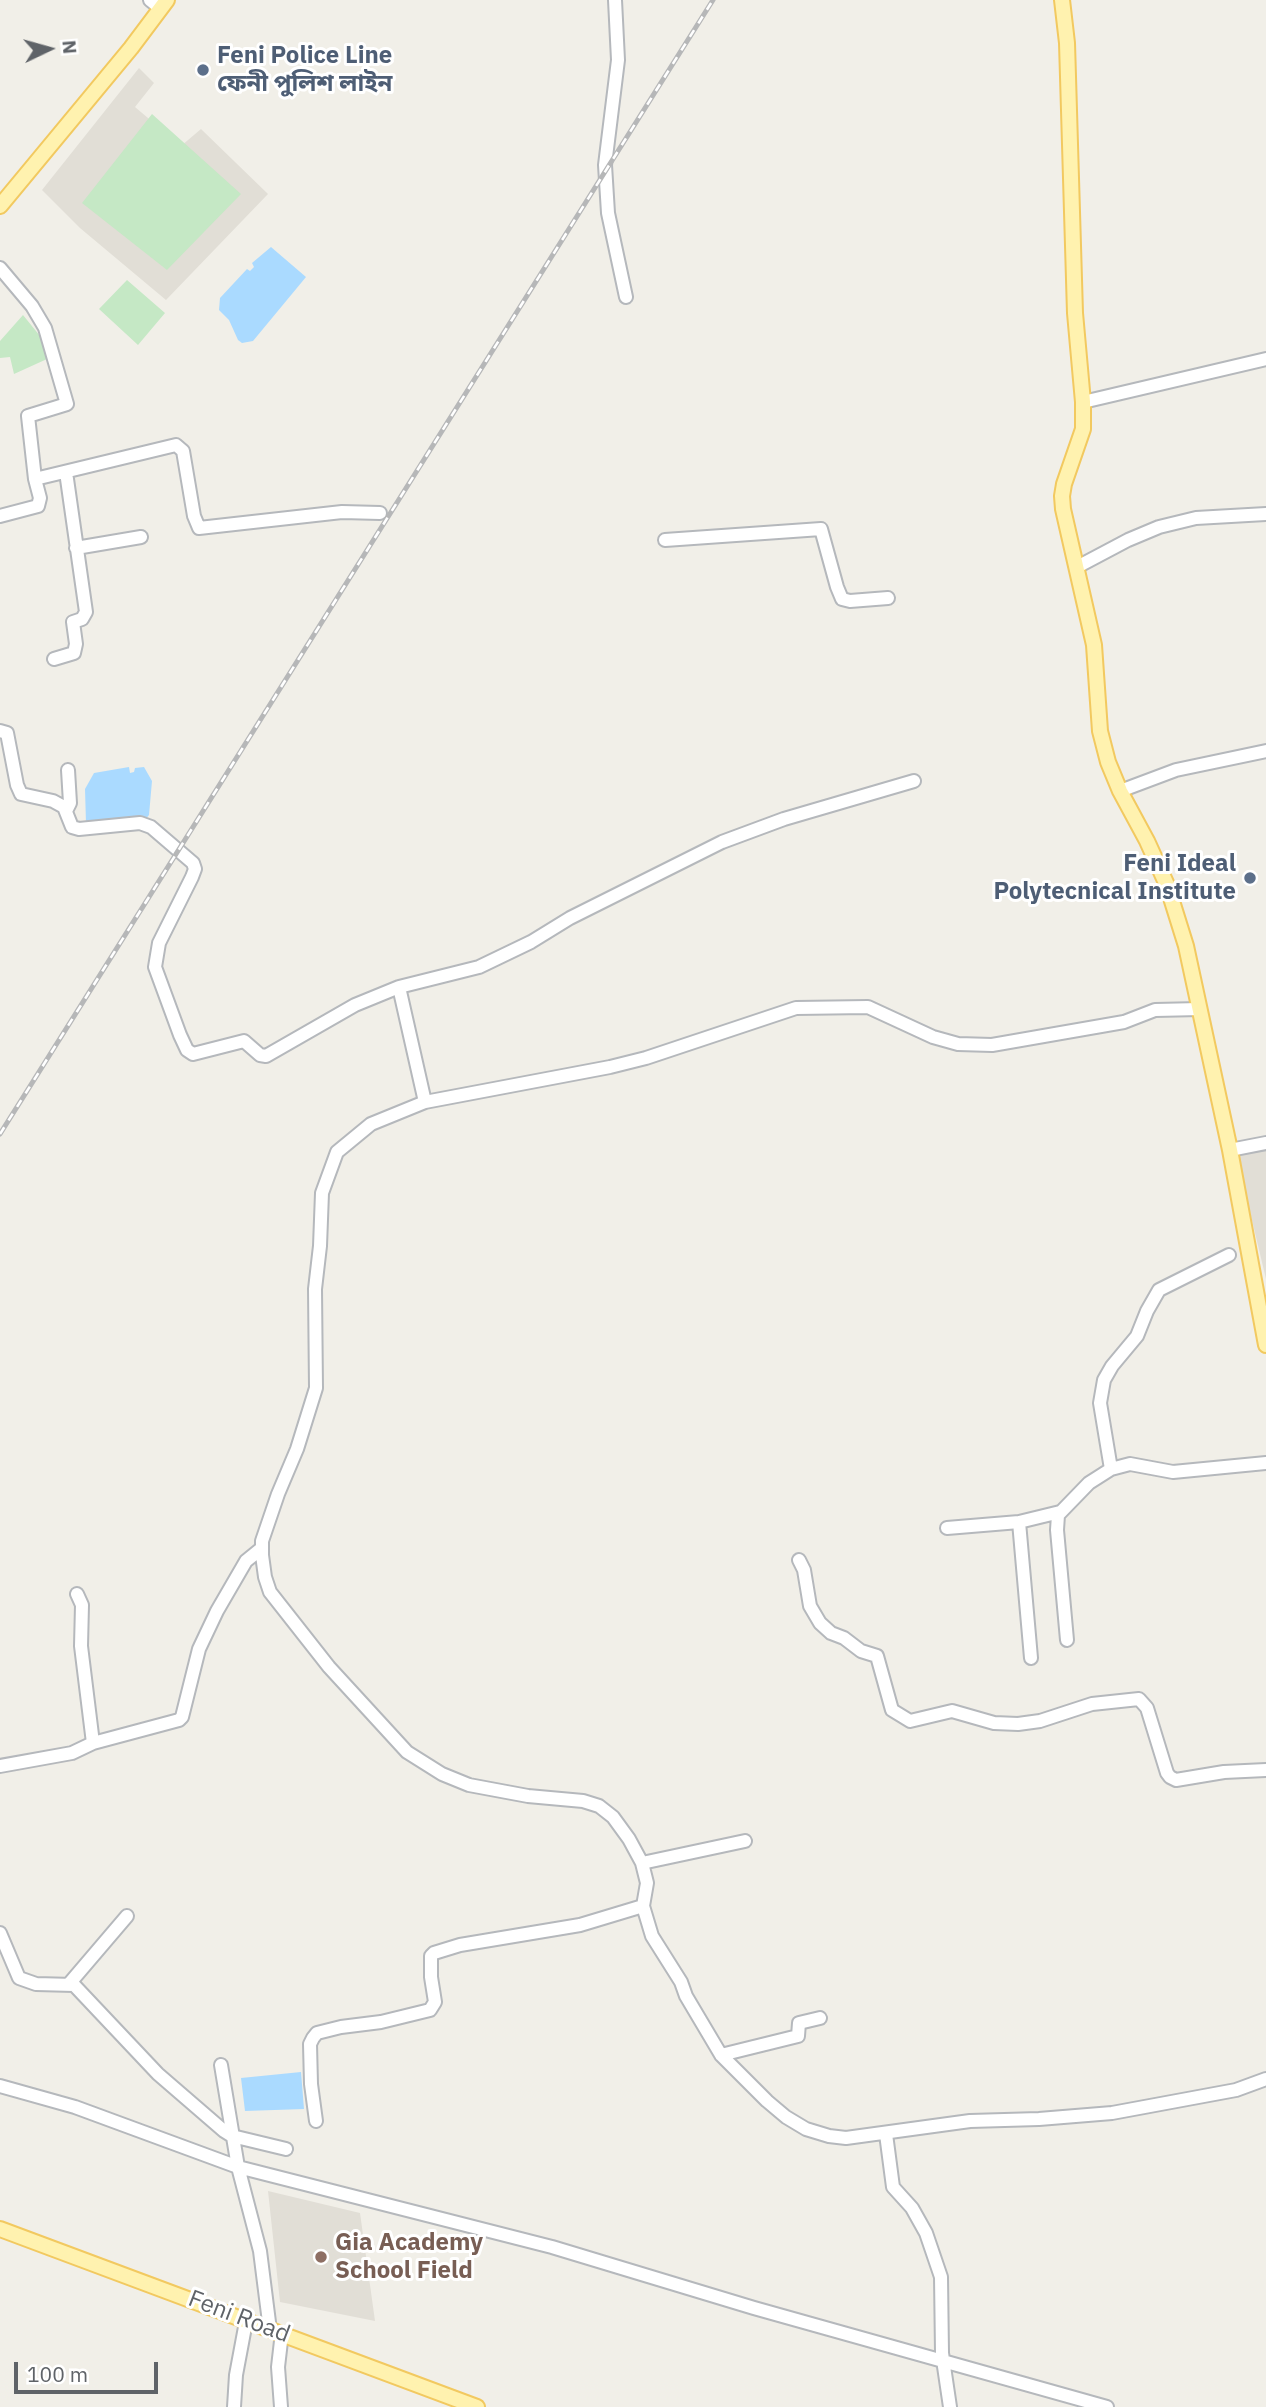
<!DOCTYPE html>
<html>
<head>
<meta charset="utf-8">
<style>
	body { margin:0 }
	#map { position:relative; width:1266px; height:2407px; overflow:hidden; background:#f1efe8; font-family:"IBM Plex Sans",sans-serif }
	canvas { display:block }
	.north { position:absolute; left:14px; top:14px; width:70px; height:70px; -webkit-text-stroke:5px #fff; paint-order:stroke; rotate:85deg; font-size:19px; font-weight:700; line-height:28px; text-align:center; color:#5f6368 }
	.north::after { content:''; display:block; margin:auto; width:24px; height:32px; background:#5f6368; clip-path:polygon(50% 0,100% 100%,50% 72%,0 100%) }
	.scale { position:absolute; left:14px; top:2362px; width:144px; height:32px; box-sizing:border-box; border:4px solid #5f6368; border-top:0; padding-left:9px; font-size:21px; line-height:24px; white-space:nowrap; color:#5f6368; -webkit-text-stroke:5px #fff; paint-order:stroke }
</style>
</head>
<body>
<div id="map">
<canvas width="1266" height="2407"></canvas>
<div class="north">N</div>
<div class="scale">100 m</div>
</div>
<script>
const ctx = document.querySelector('canvas').getContext('2d');
ctx.lineJoin = 'round';
function fill(path, color) {
  ctx.fillStyle = color;
  ctx.fill(path, 'evenodd');
}
function shape(rows) {
  const path = new Path2D();
  for (const r of rows) {
    path.moveTo(r[0], r[1]);
    for (let i = 2; i < r.length; i += 2) path.lineTo(r[i], r[i + 1]);
  }
  return path;
}
function stroke(path, color, width, dash) {
  ctx.strokeStyle = color;
  ctx.lineWidth = width;
  ctx.lineCap = dash ? 'butt' : 'round';
  ctx.setLineDash(dash || []);
  ctx.stroke(path);
}
function write(font, color, halo, rows, align = 'center') {
  ctx.font = font + ' "IBM Plex Sans","Noto Sans Bengali",sans-serif';
  ctx.lineWidth = 6;
  ctx.setLineDash([]);
  ctx.textBaseline = 'middle';
  ctx.strokeStyle = halo;
  ctx.fillStyle = color;
  for (const [text, x, y, turn = 0] of rows) {
    ctx.save();
    ctx.translate(x, y);
    ctx.rotate((+turn || 0) * Math.PI / 180);
    ctx.textAlign = isNaN(turn) ? turn : align;
    if (halo) ctx.strokeText(text, 0, 0);
    ctx.fillText(text, 0, 0);
    ctx.restore();
  }
}
const education = shape([
	[139,68,154,83,135,107,181,146,201,129,268,194,166,300,80,228,42,190],
	[1266,1147,1266,1279,1236,1153],
	[268,2191,360,2213,375,2321,280,2302]
]);
const green = shape([
	[152,114,241,194,167,270,82,203],
	[127,280,165,313,138,345,99,309],
	[23,315,40,336,47,359,14,374,10,357,0,358,0,341]
]);
const water = shape([
	[271,247,306,277,253,341,242,343,238,340,229,320,219,310,220,298,247,269,250,271,254,267,252,263],
	[129,767,130,773,134,772,135,768,144,767,152,781,149,815,144,821,86,823,85,789,94,773],
	[301,2072,304,2109,245,2111,241,2078]
]);
const minor = shape([
	[150,0,160,8],
	[615,0,618,60,605,165,608,213,626,297],
	[0,268,32,306,45,328,67,404,28,416,35,479,176,445,183,451,194,516,199,528,342,512,380,513],
	[1083,402,1266,359],
	[0,516,38,506,40,498,35,479],
	[665,540,821,529,837,587,842,599,850,601,888,598],
	[76,548,141,537],
	[1077,567,1128,540,1159,527,1196,518,1266,514],
	[54,659,74,653,76,644,73,622,82,619,86,612,66,472],
	[0,731,7,733,17,785,21,794,53,801,64,807,72,827,79,829,140,823,151,827,193,863,195,869,192,877,159,943,155,967,180,1035,187,1050,193,1054,244,1041,260,1055,266,1056,355,1005,399,987,479,967,531,942,570,918,722,842,784,819,914,781],
	[1120,791,1176,770,1266,751],
	[66,811,70,803,68,770],
	[399,987,425,1102],
	[1200,1009,1155,1010,1124,1022,992,1045,958,1044,933,1037,868,1007,796,1008,646,1058,610,1067,425,1102,371,1124,337,1152,322,1193,320,1246,315,1289,316,1388,297,1449,278,1494,262,1541,262,1555,265,1577,270,1592,329,1667,407,1752,442,1774,469,1785,528,1796,583,1801,599,1806,613,1817,629,1839,642,1863,647,1883,643,1906,652,1936,681,1982,686,1996,721,2055,767,2101,786,2117,806,2129,829,2136,846,2138,970,2121,1039,2119,1112,2113,1236,2090,1266,2079],
	[1230,1150,1266,1143],
	[1111,1469,1100,1403,1104,1380,1112,1366,1137,1336,1147,1311,1159,1290,1229,1255],
	[1019,1522,1031,1658],
	[947,1528,1019,1522,1060,1512],
	[799,1560,804,1570,810,1606,820,1623,831,1633,844,1638,861,1651,877,1656,892,1710,910,1721,952,1711,994,1723,1018,1724,1040,1721,1092,1704,1139,1699,1147,1708,1167,1773,1170,1777,1176,1780,1224,1772,1266,1770],
	[77,1594,82,1605,81,1646,93,1743],
	[1067,1640,1057,1530,1058,1515,1089,1483,1111,1469,1130,1464,1173,1472,1266,1463],
	[0,1766,72,1753,93,1743,179,1720,182,1717,199,1649,217,1611,246,1561,262,1548],
	[642,1863,745,1841],
	[0,1933,19,1978,36,1984,74,1985,158,2074,224,2131,232,2136,286,2149],
	[69,1984,127,1916],
	[721,2055,798,2036,799,2023,820,2018],
	[221,2065,238,2167,260,2251,270,2330],
	[0,2086,75,2107,238,2167,552,2247,754,2308,1107,2407],
	[316,2121,311,2084,310,2044,313,2038,317,2033,341,2027,381,2022,430,2010,435,2002,431,1977,431,1956,434,1953,460,1945,580,1925,643,1906],
	[886,2134,893,2187,912,2208,926,2233,941,2277,942,2353,950,2407],
	[281,2341,278,2367,281,2407],
	[234,2407,236,2375,245,2327]
]);
const major = shape([
	[1062,0,1067,43,1075,313,1083,402,1083,429,1064,484,1062,496,1063,509,1094,645,1100,731,1108,762,1120,791,1147,841,1167,885,1186,946,1230,1150,1266,1345],
	[0,206,131,48,167,0],
	[0,2229,477,2407]
]);
const rail = shape([
	[0,1134,713,0]
]);
const markers = [
	[203,70,7,"#5c6f8a"],
	[1250,878,7,"#5c6f8a"],
	[321,2257,7,"#8d6e63"]
];
const serviceNames = [
	["Feni Police Line",217,56],
	["ফেনী পুলিশ লাইন",217,84],
	["Feni Ideal",1236,864,"right"],
	["Polytecnical Institute",1236,892,"right"]
];
const educationNames = [
	["Gia Academy",335,2243],
	["School Field",335,2271]
];
const streetNames = [
	["Feni Road",239,2317,21]
];
fill(education, '#e1ded6');
fill(green, '#c5e8c5');
fill(water, '#aadaff');
stroke(minor, '#b5b8bc', 16);
stroke(major, '#f2c960', 18);
stroke(minor, '#fff', 12);
stroke(major, '#fff2af', 14);
stroke(rail, '#b6b7b8', 5);
stroke(rail, '#fff', 2.5, [8]);
for (const [x, y, r, color] of markers) {
  const dot = new Path2D();
  dot.arc(x, y, r, 0, 2 * Math.PI);
  ctx.fillStyle = color;
  ctx.fill(dot);
  stroke(dot, '#fff', 2.5);
}
write('bold 24px', '#4e5e75', '#fff', serviceNames, 'left');
write('bold 24px', '#785e54', '#fff', educationNames, 'left');
write('24px', '#5f6368', '#fff', streetNames);
</script>
</body>
</html>
